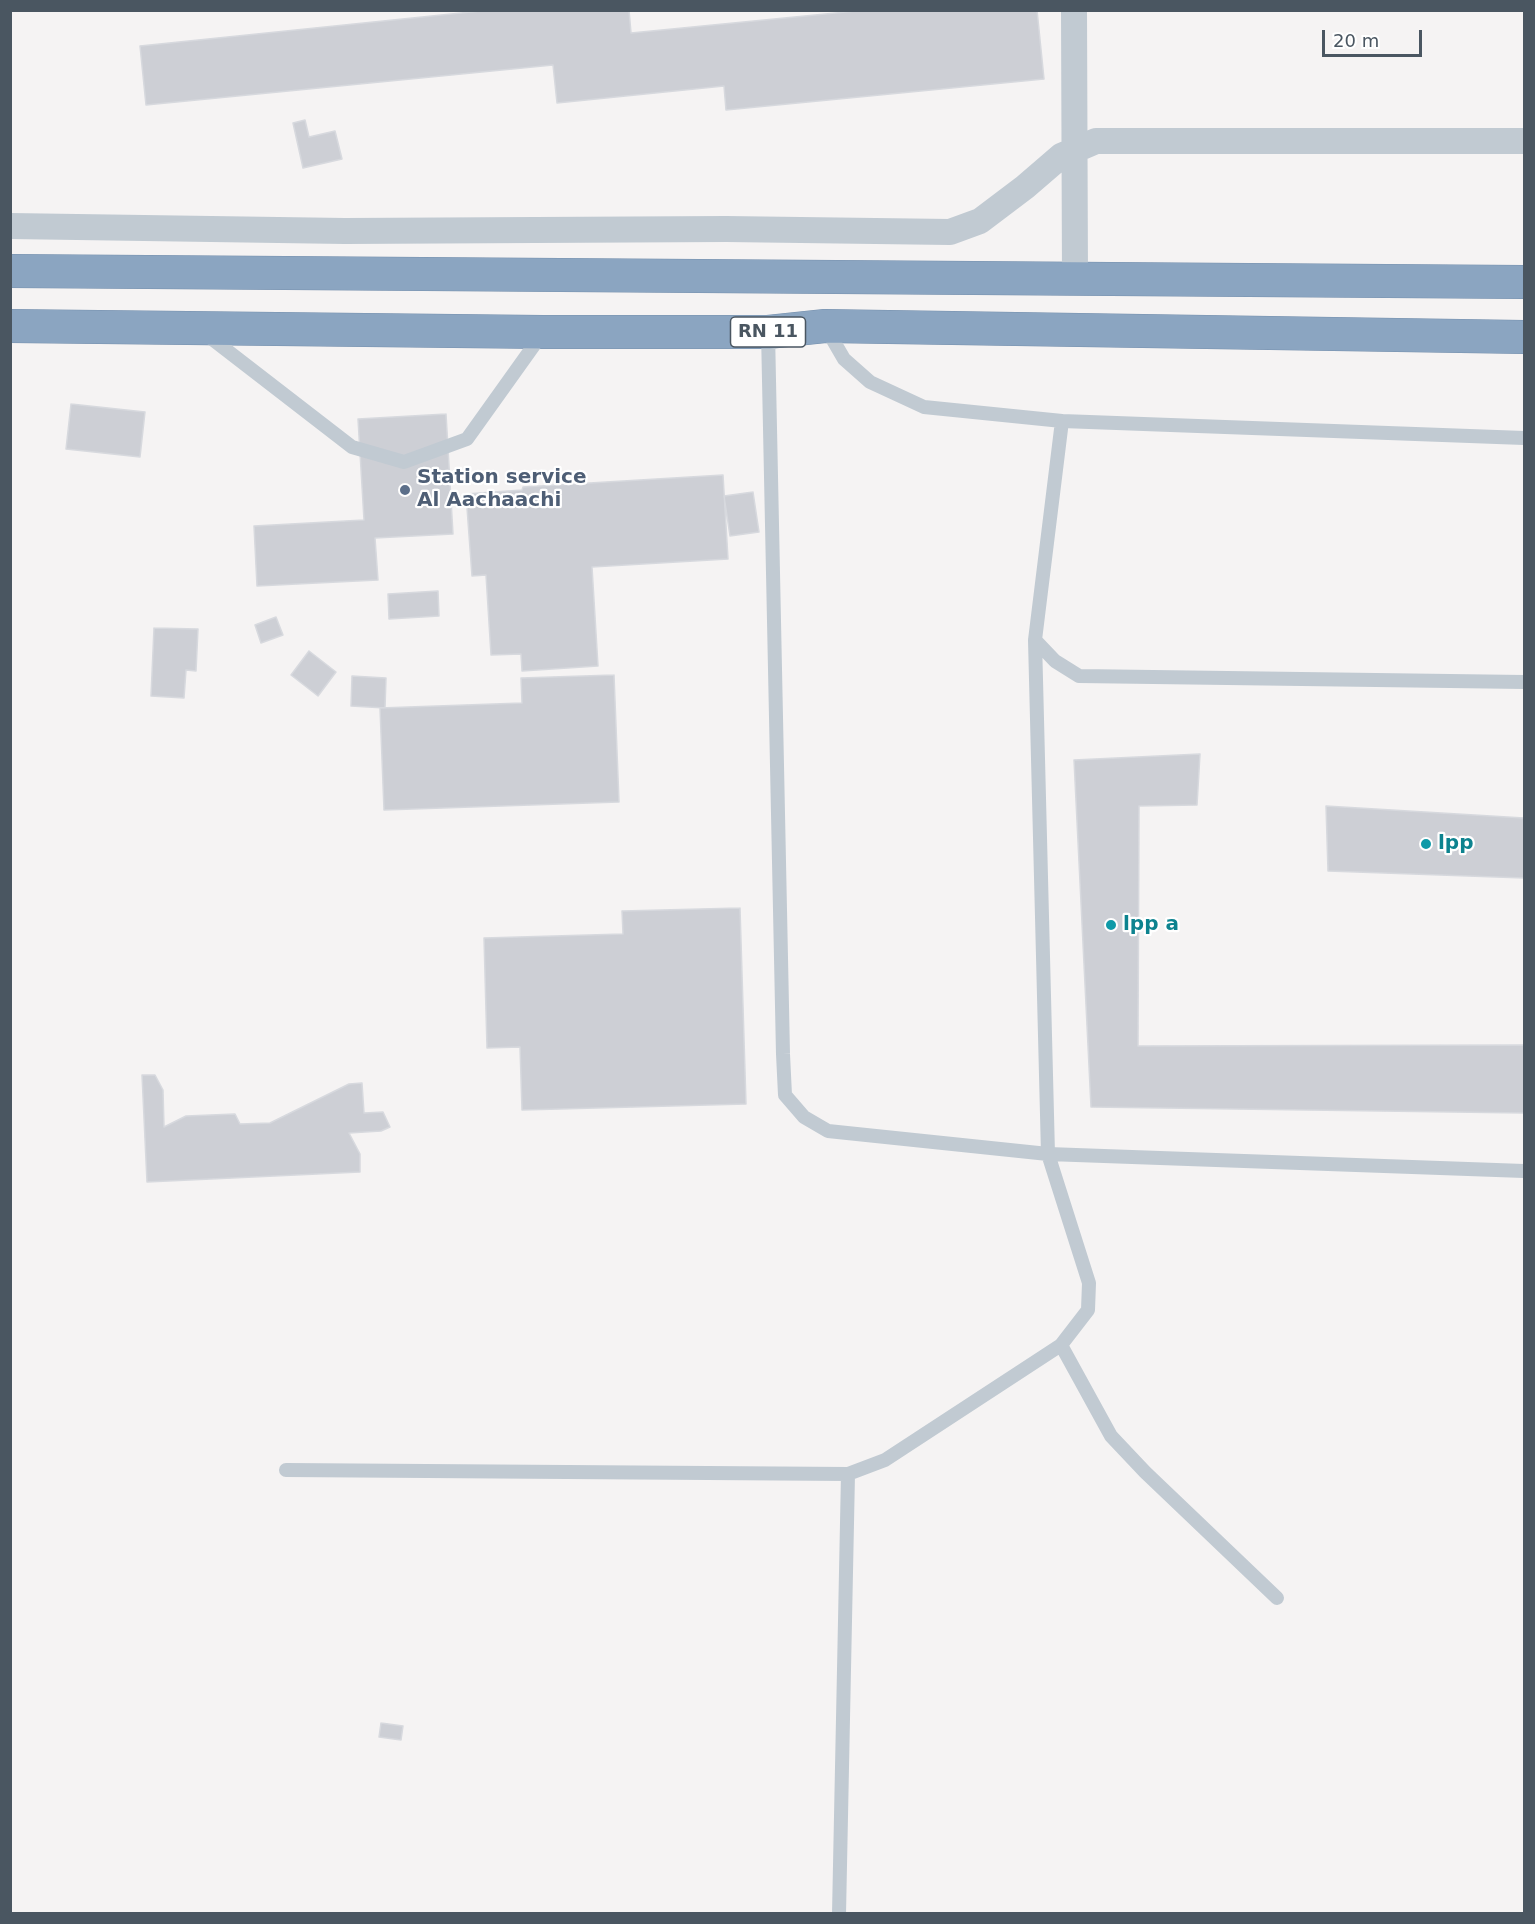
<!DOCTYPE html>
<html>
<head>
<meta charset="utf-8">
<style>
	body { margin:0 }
	#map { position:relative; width:1535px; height:1924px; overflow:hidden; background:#f5f3f3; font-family:"DejaVu Sans",sans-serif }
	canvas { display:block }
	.frame { position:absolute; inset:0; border:12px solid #4a5661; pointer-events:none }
	.scale { position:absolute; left:1322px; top:30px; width:100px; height:27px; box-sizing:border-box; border:3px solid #4a5661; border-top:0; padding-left:8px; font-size:18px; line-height:21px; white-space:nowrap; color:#4a5661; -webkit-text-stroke:4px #fff; paint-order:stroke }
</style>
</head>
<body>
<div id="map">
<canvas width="1535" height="1924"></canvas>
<div class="frame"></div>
<div class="scale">20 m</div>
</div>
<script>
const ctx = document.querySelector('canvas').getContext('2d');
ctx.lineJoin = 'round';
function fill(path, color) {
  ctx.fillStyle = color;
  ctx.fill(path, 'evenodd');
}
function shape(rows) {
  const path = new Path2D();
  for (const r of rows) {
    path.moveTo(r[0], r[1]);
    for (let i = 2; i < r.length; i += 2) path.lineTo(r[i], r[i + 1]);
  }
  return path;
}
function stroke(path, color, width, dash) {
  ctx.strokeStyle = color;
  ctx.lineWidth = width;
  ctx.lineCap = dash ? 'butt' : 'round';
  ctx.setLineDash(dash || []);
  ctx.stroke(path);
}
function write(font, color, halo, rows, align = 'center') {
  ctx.font = font + ' "DejaVu Sans",sans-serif';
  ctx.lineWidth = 4.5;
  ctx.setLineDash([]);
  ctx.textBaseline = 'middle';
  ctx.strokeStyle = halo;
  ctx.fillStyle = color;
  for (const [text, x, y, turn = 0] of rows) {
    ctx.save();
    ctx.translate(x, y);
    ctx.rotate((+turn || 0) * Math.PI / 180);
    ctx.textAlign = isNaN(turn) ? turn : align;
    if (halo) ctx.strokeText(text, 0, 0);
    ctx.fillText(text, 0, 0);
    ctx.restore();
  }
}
const building = shape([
	[490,10,629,10,631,33,866,10,1037,10,1044,79,726,110,724,86,557,103,553,65,146,105,140,46,490,10],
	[305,120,309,137,335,131,342,159,303,168,293,123,305,120],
	[71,404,145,412,140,457,66,449,71,404],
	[446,414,453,534,375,538,378,580,257,586,254,526,364,520,358,419,446,414],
	[723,475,728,559,592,567,598,666,522,671,521,654,491,655,486,575,472,576,466,494,522,490,523,487,723,475],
	[753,492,759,532,730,536,724,496,753,492],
	[438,591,439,616,389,619,388,594,438,591],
	[276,617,283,635,261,643,255,625,276,617],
	[154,628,198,629,196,671,186,670,184,698,151,696,154,628],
	[309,651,336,672,318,696,291,675,309,651],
	[614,675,619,802,384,810,380,708,522,703,521,678,614,675],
	[352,676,386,678,385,708,351,706,352,676],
	[1200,754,1197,805,1139,806,1138,1046,1524,1045,1524,1113,1091,1107,1074,760,1200,754],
	[1326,806,1524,818,1524,878,1328,871,1326,806],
	[740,908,746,1104,522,1110,520,1047,487,1048,484,938,623,934,622,911,740,908],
	[142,1075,155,1075,163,1090,164,1127,186,1116,235,1114,240,1124,270,1123,349,1084,362,1083,364,1113,383,1112,390,1127,381,1131,349,1133,360,1154,360,1172,147,1182,142,1075],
	[381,1723,403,1726,401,1740,379,1737,381,1723]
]);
const lane = shape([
	[826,328,844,359,870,382,924,407,1062,421,1524,438],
	[768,332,783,1054,785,1095,804,1117,828,1131,1048,1154,1524,1171],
	[207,335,352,447,404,462,467,439,542,334],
	[1062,421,1035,640,1055,661,1079,676,1524,682],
	[1061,1345,1111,1436,1145,1472,1277,1598],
	[286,1470,848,1474,885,1460,1061,1345,1088,1310,1089,1283,1048,1154,1035,640],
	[839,1914,848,1474]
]);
const street = shape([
	[1074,10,1075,279],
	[10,226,345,231,726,229,950,232,980,221,1025,187,1061,156,1096,141,1524,141]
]);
const highway = shape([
	[10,271,1524,282],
	[10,326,543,332,768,332,825,326,1524,337]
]);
const markers = [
	[405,490,6,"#5c6f8a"],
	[1426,844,6,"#0f9aa8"],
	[1111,925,6,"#0f9aa8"]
];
const shields = [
	[768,332,75]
];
const shieldNames = [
	["RN 11",768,332]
];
const serviceNames = [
	["Station service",417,478],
	["Al Aachaachi",417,501]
];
const cultureNames = [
	["lpp",1438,844],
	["lpp a",1123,925]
];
fill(building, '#cdcfd5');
stroke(building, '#d7d9de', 1.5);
stroke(highway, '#7690ad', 34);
stroke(lane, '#c1cad2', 14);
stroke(street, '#c1cad2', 26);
stroke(highway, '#8ba5c1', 33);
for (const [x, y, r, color] of markers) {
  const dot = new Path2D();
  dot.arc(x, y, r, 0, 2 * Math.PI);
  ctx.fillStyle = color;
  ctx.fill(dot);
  stroke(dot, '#fff', 2);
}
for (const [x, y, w] of shields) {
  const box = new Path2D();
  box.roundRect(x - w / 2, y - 15, w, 30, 4.5);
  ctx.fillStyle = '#fff';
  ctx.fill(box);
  stroke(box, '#4a5661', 1.5);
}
write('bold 18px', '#4a5661', null, shieldNames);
write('bold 20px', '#4e5e75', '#fff', serviceNames, 'left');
write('bold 20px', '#0d838f', '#fff', cultureNames, 'left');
</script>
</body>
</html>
